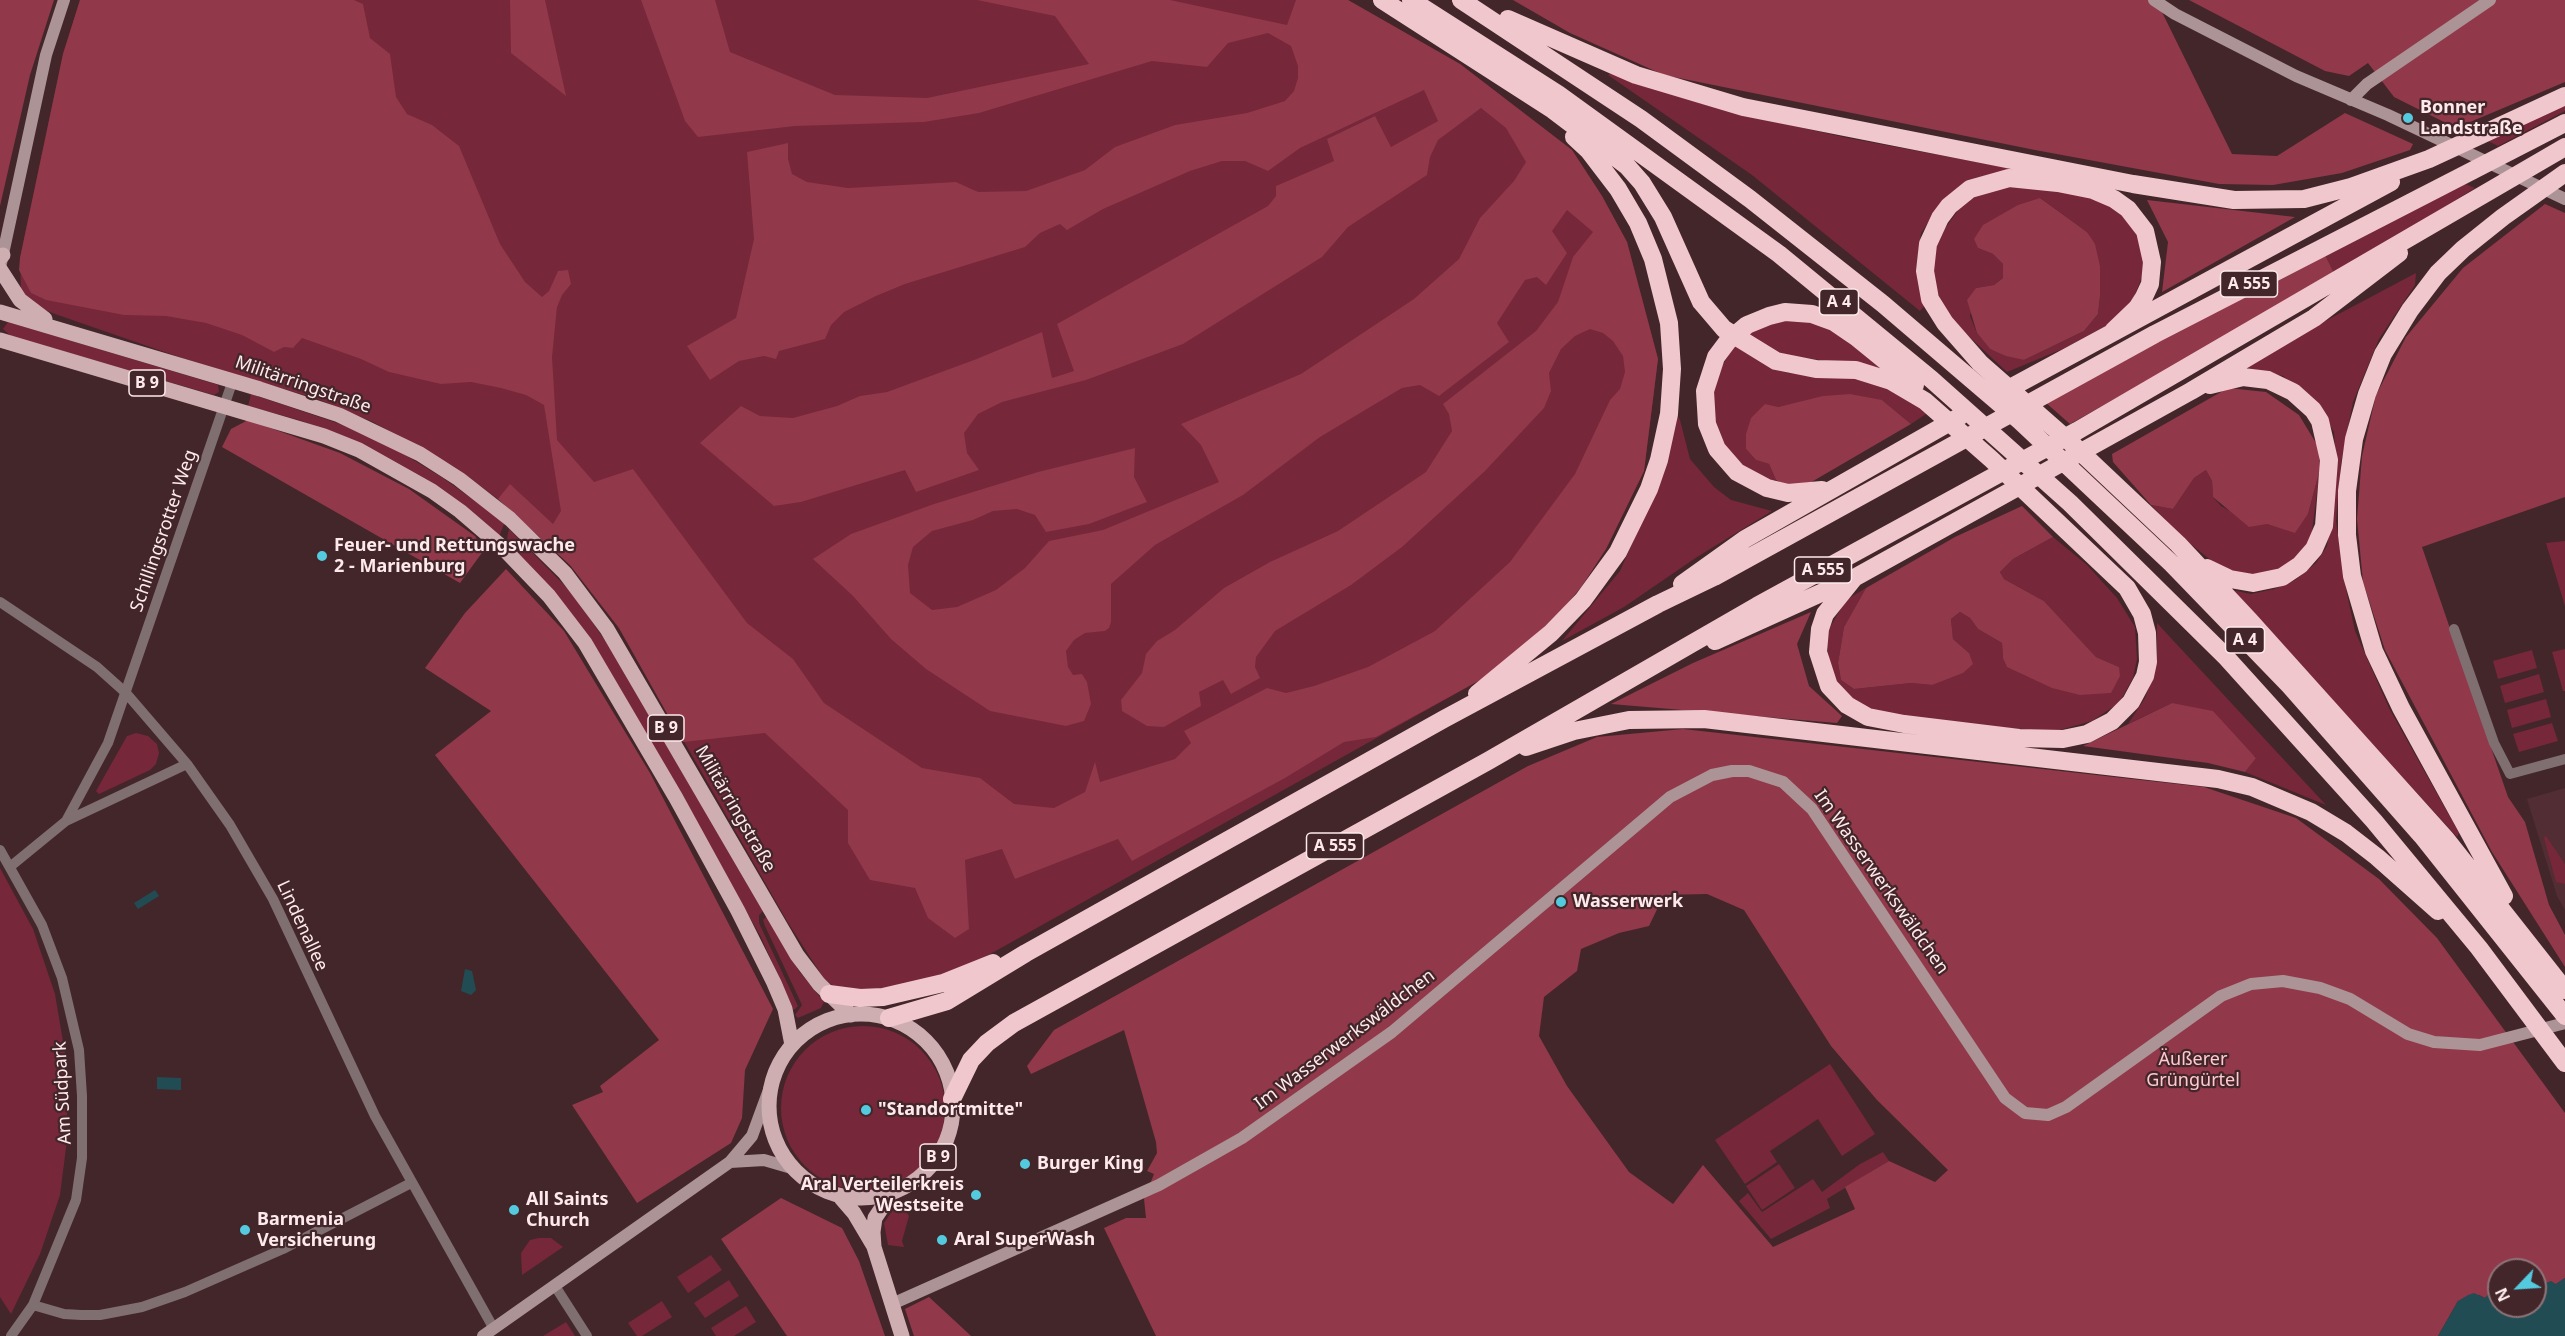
<!DOCTYPE html>
<html>
<head>
<meta charset="utf-8">
<style>
	body { margin:0 }
	#map { position:relative; width:2565px; height:1336px; overflow:hidden; background:#43262a; font-family:"Noto Sans",sans-serif }
	canvas { display:block }
	.north { position:absolute; left:2487px; top:1258px; width:60px; height:60px; box-sizing:border-box; background:#43262a; border:2px solid #8e7478; border-radius:50%; rotate:245deg; font-size:16px; font-weight:700; line-height:24px; text-align:center; color:#feeaec }
	.north::after { content:''; display:block; margin:auto; width:21px; height:27px; background:#54cade; clip-path:polygon(50% 0,100% 100%,50% 72%,0 100%) }
</style>
</head>
<body>
<div id="map">
<canvas width="2565" height="1336"></canvas>
<div class="north">N</div>
</div>
<script>
const ctx = document.querySelector('canvas').getContext('2d');
ctx.lineJoin = 'round';
function fill(path, color) {
  ctx.fillStyle = color;
  ctx.fill(path, 'evenodd');
}
function shape(rows) {
  const path = new Path2D();
  for (const r of rows) {
    if (r.length === 3) {
      path.moveTo(r[0] + r[2], r[1]);
      path.arc(r[0], r[1], r[2], 0, 2 * Math.PI);
      continue;
    }
    path.moveTo(r[0], r[1]);
    for (let i = 2; i < r.length; i += 2) path.lineTo(r[i], r[i + 1]);
  }
  return path;
}
function stroke(path, color, width, dash) {
  ctx.strokeStyle = color;
  ctx.lineWidth = width;
  ctx.lineCap = dash ? 'butt' : 'round';
  ctx.setLineDash(dash || []);
  ctx.stroke(path);
}
function write(font, color, halo, rows, align = 'center') {
  ctx.font = font + ' "Noto Sans",sans-serif';
  ctx.lineWidth = 4.5;
  ctx.setLineDash([]);
  ctx.textBaseline = 'middle';
  ctx.strokeStyle = halo;
  ctx.fillStyle = color;
  for (const [text, x, y, turn = 0] of rows) {
    ctx.save();
    ctx.translate(x, y);
    ctx.rotate((+turn || 0) * Math.PI / 180);
    ctx.textAlign = isNaN(turn) ? turn : align;
    if (halo) ctx.strokeText(text, 0, 0);
    ctx.fillText(text, 0, 0);
    ctx.restore();
  }
}
const built = shape([
	[2565,788,2565,910,2557,896,2527,799]
]);
const green = shape([
	[80,0,1348,0,1460,64,1572,150,1602,196,1627,242,1658,359,1644,471,1606,549,1491,674,958,972,877,995,840,991,824,979,787,921,619,628,570,565,498,499,454,467,373,422,320,400,182,358,55,314,35,306,21,291,20,258,63,54],
	[1611,73,1731,112,1848,138,2014,169,1976,178,1944,199,1921,233,1916,269,1926,304,1920,311,1752,175,1608,75],
	[2565,104,2565,111,2498,146,2488,141],
	[2016,184,2098,198,2132,223,2143,250,2145,269,2133,300,2115,321,2065,348,2007,372,1947,316,1935,286,1932,258,1941,234,1964,202,1985,189],
	[2040,198,2087,232,2100,267,2100,296,2098,314,2084,331,2024,360,1990,349,1977,333,1970,316,1976,288,1994,285,2003,278,2003,264,1993,254,1978,248],
	[2465,184,2475,188,2335,275,2324,253],
	[2416,273,2415,285,2379,339,2353,402,2341,463,2336,521,2347,594,2355,631,2389,708,2459,833,2457,837,2232,590,2251,594,2274,589,2295,580,2316,563,2327,546,2337,476,2334,432,2318,405,2283,376,2248,368,2250,361],
	[1791,318,1831,328,1880,368,1783,355,1744,336,1754,329],
	[8,322,212,383,218,385,219,392,214,395,11,336,3,329],
	[1735,344,1769,366,1788,373,1861,379,1880,384,1929,412,1911,424,1882,400,1792,404,1778,407,1746,434,1746,449,1756,460,1769,464,1776,480,1768,482,1748,471,1728,452,1716,429,1712,403,1715,378],
	[251,394,349,427,397,450,443,478,493,514,504,524,499,537,354,441,299,420,248,406],
	[1675,412,1680,420,1690,459,1714,487,1731,500,1772,511,1697,557,1624,607,1562,641,1620,571,1664,471],
	[2320,469,2311,539,2293,560,2270,574,2245,574,2218,566,2182,537,2151,505,2173,509,2194,478,2206,470,2212,481,2213,497,2221,506,2237,515,2295,532,2308,514],
	[509,529,572,593,613,652,764,910,759,915,759,923,798,1006,795,1009,793,1010,761,937,599,653,506,543],
	[2053,537,2087,565,2117,598,2135,627,2137,659,2133,678,2119,703,2092,721,2056,731,1990,727,1895,716,1866,709,1840,690,1830,669,1826,634,1846,600,1866,588,1844,627,1838,663,1841,680,1854,689,1911,683,1932,685,1969,653,1953,639,1951,619,1960,612,1970,618,1978,629,2002,643,2003,658,2119,667,2096,657,2044,601,2004,579,2000,572,2013,559],
	[2565,541,2565,606,2546,543],
	[2157,623,2326,805,2245,772,2256,757,2172,703,2128,724,2145,698,2157,663],
	[2565,649,2565,691,2563,691,2552,652],
	[2532,650,2537,668,2498,679,2493,661],
	[2539,674,2544,692,2505,703,2500,686],
	[2546,699,2551,717,2512,728,2507,710],
	[2552,723,2558,741,2519,752,2513,734],
	[136,733,148,736,157,744,159,753,156,764,150,770,99,794,96,791,127,736],
	[2546,836,2565,864,2565,884,2556,882,2544,838],
	[0,868,33,929,55,994,67,1065,67,1140,60,1195,40,1254,11,1314,0,1297],
	[767,916,799,971,824,1002,821,1008,798,1018,795,1015,802,1005,765,926,763,920],
	[863,1108,82],
	[1830,1064,1875,1134,1842,1156,1818,1119,1770,1151,1777,1162,1745,1184,1715,1140],
	[1883,1152,1889,1161,1827,1199,1830,1208,1771,1239,1739,1201,1748,1193,1762,1212,1813,1179,1822,1192,1860,1164],
	[1779,1164,1795,1188,1762,1210,1746,1186],
	[892,1211,906,1211,909,1216,902,1241,904,1247,888,1245,884,1223],
	[539,1238,551,1238,563,1247,522,1275,521,1253,530,1240],
	[711,1255,722,1270,688,1293,677,1277],
	[729,1280,739,1296,705,1318,694,1303],
	[662,1301,672,1317,642,1336,637,1336,628,1323],
	[746,1306,756,1322,734,1336,716,1336,711,1328],
	[566,1322,575,1336,543,1336]
]);
const forest = shape([
	[0,0,54,0,30,75,0,206],
	[80,0,354,0,363,4,370,38,390,54,396,97,407,114,432,125,459,146,500,244,525,282,542,297,549,291,558,271,568,270,571,284,562,295,557,307,552,357,557,440,594,482,633,469,747,623,793,659,824,703,922,768,980,778,1014,804,1054,808,1085,792,1095,762,1100,782,1175,759,1191,743,1184,731,1267,688,1286,693,1314,686,1368,667,1435,631,1510,562,1575,474,1610,400,1620,389,1625,372,1623,356,1613,341,1603,333,1590,329,1575,336,1561,349,1549,373,1551,391,1544,408,1485,471,1402,547,1351,585,1275,631,1256,657,1255,667,1260,678,1231,694,1223,680,1199,692,1201,706,1164,727,1147,726,1122,711,1121,700,1142,673,1146,654,1157,641,1175,630,1224,588,1270,562,1338,531,1426,472,1452,431,1449,414,1443,404,1536,331,1558,302,1573,257,1593,232,1567,210,1552,231,1567,253,1546,285,1537,277,1525,280,1497,323,1509,342,1439,396,1420,385,1402,388,1320,437,1243,495,1155,545,1111,584,1111,622,1109,628,1105,631,1085,633,1074,640,1066,651,1068,667,1073,675,1082,674,1087,682,1091,704,1084,721,1066,726,990,711,926,669,891,639,853,596,813,559,851,534,934,504,1038,472,1135,448,1134,477,1147,502,1089,524,1046,532,1035,515,1017,509,993,511,973,520,932,531,913,547,908,565,910,593,932,610,957,607,996,590,1025,568,1049,541,1103,530,1219,482,1201,445,1181,424,1301,374,1414,299,1459,259,1480,218,1514,181,1526,162,1506,128,1481,108,1438,140,1430,157,1427,175,1348,227,1322,257,1183,344,1086,380,1002,402,978,414,964,433,967,453,979,470,916,492,905,470,801,502,774,506,700,443,741,406,760,416,793,418,837,406,860,396,887,392,974,360,1042,332,1052,378,1074,371,1057,324,1268,206,1276,196,1276,186,1334,161,1327,139,1375,116,1391,147,1438,121,1424,90,1300,148,1268,171,1245,161,1222,161,1190,171,1103,209,1067,230,1060,224,1040,233,1025,247,905,284,876,296,844,312,831,325,825,339,779,351,776,359,764,356,739,361,710,380,687,346,736,318,754,239,747,152,788,143,788,159,792,174,807,182,848,188,956,182,978,192,1026,191,1085,170,1115,147,1175,125,1247,113,1285,101,1294,91,1298,78,1298,66,1291,46,1268,33,1228,43,1207,67,1152,61,979,113,924,122,795,126,698,137,685,121,641,0,715,0,730,52,835,95,927,98,1089,64,1055,16,977,0,1170,0,1287,25,1296,0,1348,0,1460,64,1572,150,1602,196,1627,242,1658,359,1644,471,1606,549,1582,586,1557,616,1491,674,1376,737,1344,742,1285,778,1132,861,1118,839,1015,879,1002,849,965,860,969,929,955,938,928,918,915,888,870,880,848,843,848,810,765,733,683,742,619,628,570,565,498,499,510,484,553,524,561,511,544,405,526,395,501,388,471,382,441,384,389,372,361,359,302,338,293,348,284,347,274,352,242,335,206,323,166,316,124,315,46,300,31,293,19,270,20,258,63,54],
	[510,0,545,0,566,96,511,53],
	[1513,0,2156,0,2232,154,2277,156,2345,113,2413,144,2410,150,2342,173,2273,185,2219,184,2035,150,1664,75,1570,33],
	[2189,0,2565,0,2565,82,2456,128,2394,97,2368,63,2349,76,2325,71],
	[2040,198,2087,232,2095,244,2100,266,2100,296,2098,314,2084,331,2024,360,2006,356,1990,349,1977,333,1967,300,1976,288,1994,285,2003,278,2003,264,1993,254,1978,248,1974,239,1983,225,2018,205],
	[2147,200,2295,217,2162,292,2168,242],
	[2545,204,2565,213,2565,497,2422,547,2508,797,2525,822,2549,905,2565,935,2565,967,2492,852,2385,650,2363,582,2357,519,2362,456,2376,395,2406,337,2463,268],
	[2324,253,2335,275,2070,424,2045,402],
	[2228,388,2266,392,2299,415,2319,448,2320,469,2308,514,2295,533,2267,524,2249,527,2213,497,2212,481,2206,470,2194,478,2173,509,2151,505,2113,462,2112,454],
	[1850,394,1882,400,1911,424,1808,484,1788,487,1776,480,1769,464,1756,460,1746,449,1746,434,1751,418,1765,404,1778,407,1823,396],
	[248,420,340,453,409,489,475,536,484,550,460,583,222,447,231,429],
	[2022,506,2053,537,2013,559,2000,572,2004,579,2044,601,2096,657,2119,667,2120,676,2111,693,2080,695,2052,688,2007,667,2003,658,2002,643,1978,629,1970,618,1960,612,1951,619,1953,639,1969,653,1973,664,1963,673,1932,685,1911,683,1854,689,1841,680,1838,663,1844,627,1866,588,1955,537],
	[506,569,564,631,650,773,773,1009,745,1070,742,1118,731,1143,637,1203,572,1105,603,1092,600,1086,659,1040,435,755,491,711,425,668,465,613],
	[1811,612,1797,644,1809,686,1842,716,1837,723,1611,704,1693,663],
	[2172,703,2213,711,2256,758,2245,772,2208,763,2083,746],
	[1683,729,2204,787,2296,818,2379,879,2437,938,2565,1113,2565,1278,2556,1284,2535,1287,2535,1270,2499,1270,2499,1290,2485,1298,2479,1295,2458,1301,2438,1336,1156,1336,1104,1228,1126,1218,1146,1218,1144,1199,1154,1174,1147,1171,1157,1153,1156,1142,1124,1030,1031,1074,1027,1066,1054,1030,1528,766,1597,737],
	[1707,894,1744,910,1831,1046,1877,1100,1948,1170,1935,1182,1889,1161,1845,1187,1855,1209,1773,1247,1703,1165,1673,1204,1629,1172,1567,1086,1539,1036,1544,997,1577,971,1581,949,1619,933,1649,926,1664,895],
	[781,1198,842,1228,859,1261,885,1336,787,1336,721,1239],
	[929,1297,969,1334,971,1336,914,1336,905,1309]
]);
const water = shape([
	[155,890,159,896,138,909,134,903],
	[465,969,472,971,476,990,471,995,461,991],
	[157,1077,181,1078,181,1090,157,1089],
	[2565,1278,2565,1336,2438,1336,2458,1301,2468,1295,2474,1293,2485,1298,2489,1293,2499,1290,2499,1306,2535,1306,2535,1287,2551,1281,2556,1284]
]);
const street = shape([
	[0,602,97,667,126,693,187,764,230,825,273,899,375,1116,494,1329],
	[2454,629,2494,743,2510,774,2565,759],
	[66,821,187,764],
	[0,850,42,925,62,978,79,1050,82,1096,82,1158,76,1200,33,1305,11,1336],
	[11,866,66,821,108,743,233,380],
	[555,1286,587,1336],
	[33,1305,64,1314,81,1315,100,1315,142,1307,185,1292,283,1249,411,1183]
]);
const secondary = shape([
	[2154,0,2175,14,2296,76,2388,115,2565,199],
	[2351,100,2367,84,2490,0],
	[1,263,46,55,64,0],
	[730,1162,764,1160,795,1169],
	[892,1304,1159,1185,1242,1138,1392,1032,1670,797,1712,775,1732,771,1749,771,1783,782,1812,809,2005,1098,2025,1113,2048,1115,2066,1107,2221,996,2251,984,2283,981,2320,988,2350,999,2408,1034,2434,1042,2480,1045,2565,1023],
	[483,1336,730,1162,752,1136,770,1087]
]);
const primary = shape([
	[0,258,3,255],
	[0,269,20,300,45,319],
	[0,312,260,389,339,415,420,454,459,479,510,519,565,573,607,629,797,955,819,984,851,1015],
	[0,340,324,436,359,450,432,491,460,511,502,547,549,596,585,643,676,798,738,911,774,983,785,1009,792,1045],
	[861,1106,92],
	[891,1194,875,1218,873,1232,874,1247,902,1336],
	[841,1198,854,1213,873,1245]
]);
const highway = shape([
	[1382,0,1553,110,1627,166,1642,183,1663,217,1701,302,1724,329,1776,361,1816,369,1856,370,1891,381,1925,401,1991,459,2127,588,2142,614,2147,633,2148,662,2145,676,2131,702,2112,721,2087,734,2063,739,2019,738,1904,724,1868,717,1847,705,1829,686,1818,652,1820,629,1825,614,1854,578],
	[1411,0,1558,94,1779,254,1931,379,2070,503,2225,656,2374,821,2479,948,2565,1063],
	[1461,0,1641,119,1750,199,1883,304,2020,421,2172,564,2290,686,2422,836,2565,1016],
	[1508,19,1636,75,1743,107,2133,184,2234,200,2304,199,2351,187,2429,159,2565,96],
	[2113,331,2137,308,2144,297,2150,284,2152,262,2145,231,2128,209,2114,199,2093,190,2058,183,2009,178,1970,189,1949,206,1940,218,1928,244,1925,271,1930,299,1945,323,1980,363,2070,442,2178,544,2250,621,2446,839,2565,990],
	[2001,393,2391,182],
	[1822,490,1788,493,1767,488,1737,472,1717,449,1707,424,1705,391,1716,357,1728,341,1747,325,1769,316,1785,312,1812,314,1834,322,1856,337,1915,385],
	[2207,568,2230,579,2253,583,2282,577,2300,565,2314,549,2324,526,2329,460,2320,421,2313,410,2293,392,2268,380,2243,377,2210,385],
	[1682,584,1745,539,1959,417],
	[1715,641,1854,578,2191,391,2314,318,2399,253],
	[1477,694,1551,633,1583,600,1618,552,1649,489,1659,460,1669,414,1672,369,1669,323,1653,259,1638,223,1618,189,1589,151,1574,137],
	[1526,747,1574,731,1629,720,1704,719,2218,779,2252,787,2311,812,2346,833,2377,857,2438,911],
	[2504,896,2401,708,2374,651,2352,576,2347,535,2347,491,2354,439,2367,394,2383,354,2410,310,2438,273,2463,249,2503,217,2565,173],
	[829,994,860,998,883,997,943,983,993,963],
	[889,1018,947,1001,1026,953,1444,719,1658,604,1714,577,2155,334,2565,123],
	[952,1099,971,1060,987,1043,1014,1023,1488,761,1757,606,2077,431,2565,147]
]);
const markers = [
	[2408,118,6,"#54cade"],
	[322,556,6,"#54cade"],
	[1561,902,6,"#54cade"],
	[866,1110,6,"#54cade"],
	[1025,1164,6,"#54cade"],
	[976,1195,6,"#54cade"],
	[514,1210,6,"#54cade"],
	[245,1230,6,"#54cade"],
	[942,1240,6,"#54cade"]
];
const shields = [
	[2249,284,57],
	[1839,302,39],
	[147,383,36],
	[1823,570,57],
	[2245,640,39],
	[666,728,36],
	[1335,846,57],
	[938,1157,36]
];
const shieldNames = [
	["A 555",2249,284],
	["A 4",1839,302],
	["B 9",147,383],
	["A 555",1823,570],
	["A 4",2245,640],
	["B 9",666,728],
	["A 555",1335,846],
	["B 9",938,1157]
];
const poiNames = [
	["Bonner",2420,108],
	["Landstraße",2420,129],
	["Feuer- und Rettungswache",334,546],
	["2 - Marienburg",334,567],
	["Wasserwerk",1573,902],
	["\"Standortmitte\"",878,1110],
	["Burger King",1037,1164],
	["Aral Verteilerkreis",964,1185,"right"],
	["Westseite",964,1206,"right"],
	["All Saints",526,1200],
	["Church",526,1221],
	["Barmenia",257,1220],
	["Versicherung",257,1241],
	["Aral SuperWash",954,1240]
];
const streetNames = [
	["Militärringstraße",303,385,19],
	["Schillingsrotter Weg",164,531,-71],
	["Militärringstraße",735,809,60],
	["Im Wasserwerkswäldchen",1881,882,55],
	["Lindenallee",302,926,65],
	["Im Wasserwerkswäldchen",1345,1040,-37],
	["Am Südpark",63,1093,-93]
];
const parkNames = [
	["Äußerer",2193,1060],
	["Grüngürtel",2193,1081]
];
fill(built, '#522d33');
fill(green, '#762739');
fill(forest, '#91384a');
fill(water, '#224c53');
stroke(street, '#7f6f71', 10);
stroke(secondary, '#ac9396', 12);
stroke(primary, '#cfaeb2', 15);
stroke(highway, '#efc7cc', 18);
for (const [x, y, r, color] of markers) {
  const dot = new Path2D();
  dot.arc(x, y, r, 0, 2 * Math.PI);
  ctx.fillStyle = color;
  ctx.fill(dot);
  stroke(dot, '#43262a', 2);
}
for (const [x, y, w] of shields) {
  const box = new Path2D();
  box.roundRect(x - w / 2, y - 13, w, 26, 4.5);
  ctx.fillStyle = '#43262a';
  ctx.fill(box);
  stroke(box, '#feeaec', 1.5);
}
write('bold 16px', '#feeaec', null, shieldNames);
write('bold 18px', '#feeaec', '#43262a', poiNames, 'left');
write('18px', '#feeaec', '#43262a', streetNames);
write('18px', '#fec9cf', '#43262a', parkNames);
</script>
</body>
</html>
